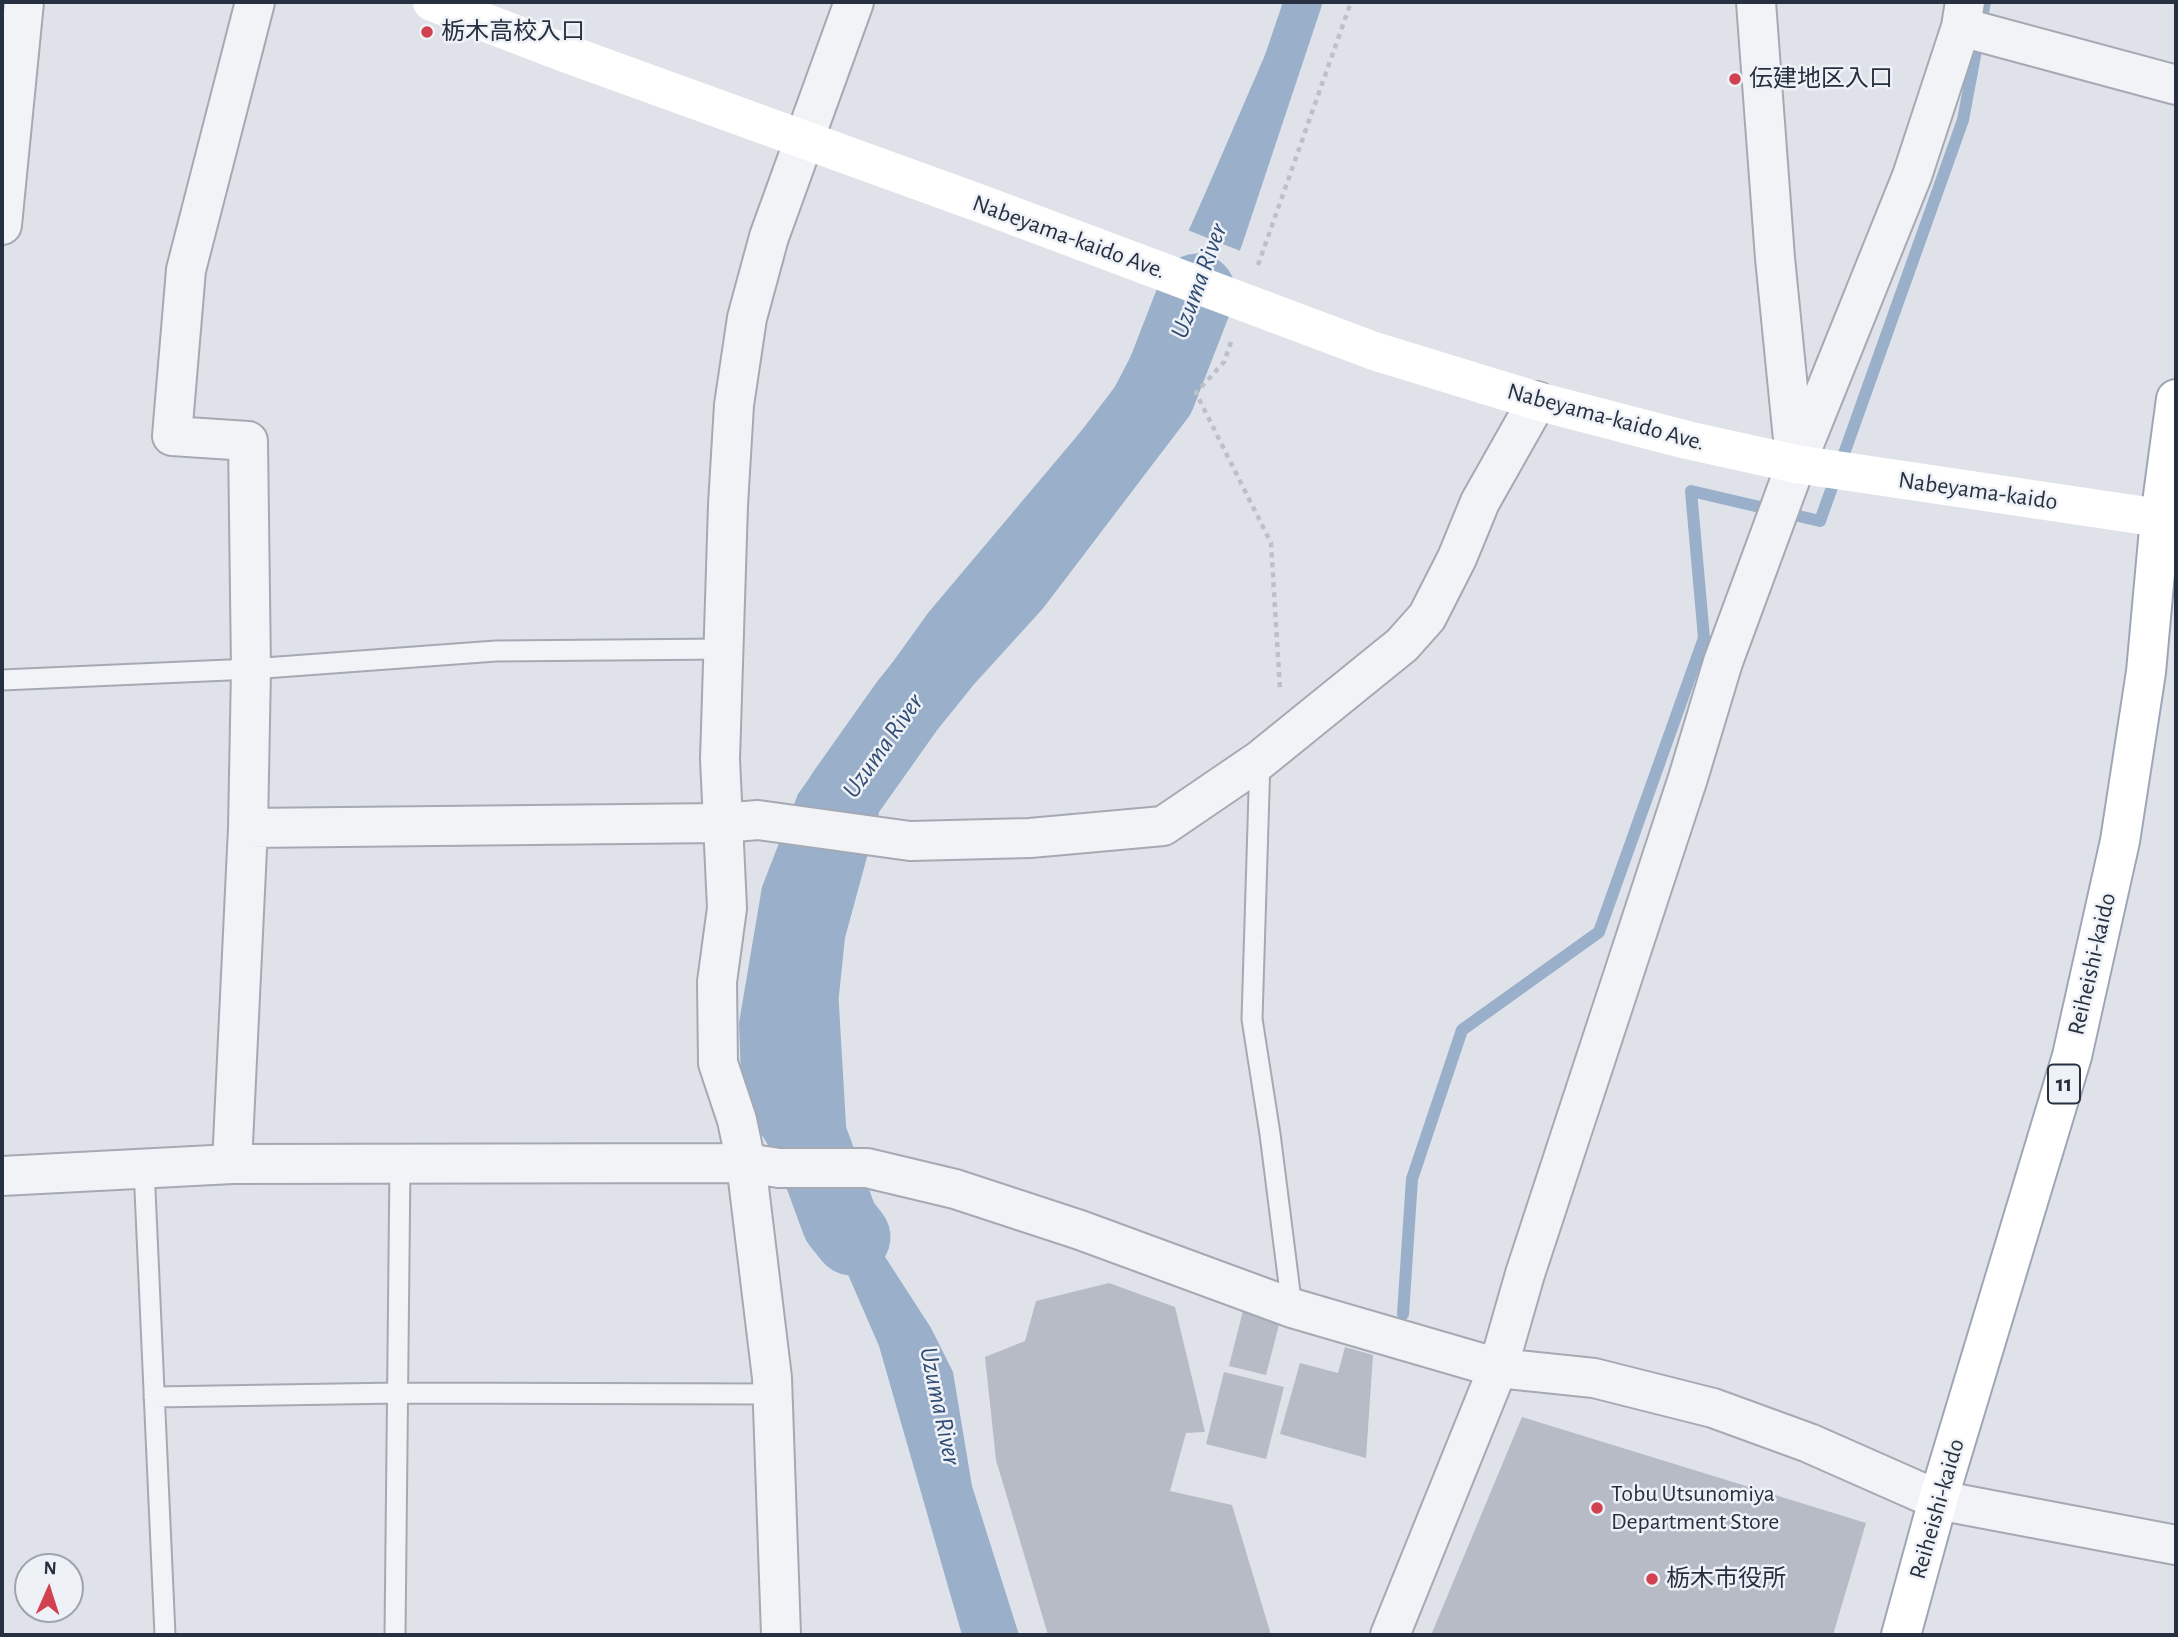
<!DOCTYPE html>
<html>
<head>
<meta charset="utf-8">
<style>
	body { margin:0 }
	#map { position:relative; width:2178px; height:1637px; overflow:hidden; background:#dfe2e9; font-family:"Alegreya Sans",sans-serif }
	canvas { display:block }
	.frame { position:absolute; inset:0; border:4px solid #273040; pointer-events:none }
	.north { position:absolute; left:14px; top:1553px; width:70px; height:70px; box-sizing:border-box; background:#eef1f6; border:2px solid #9ea4ad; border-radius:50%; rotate:3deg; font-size:19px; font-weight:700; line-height:28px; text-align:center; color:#273040 }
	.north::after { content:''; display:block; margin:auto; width:24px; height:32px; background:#d14151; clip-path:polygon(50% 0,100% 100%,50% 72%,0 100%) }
</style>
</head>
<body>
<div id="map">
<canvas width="2178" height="1637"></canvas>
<div class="frame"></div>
<div class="north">N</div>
</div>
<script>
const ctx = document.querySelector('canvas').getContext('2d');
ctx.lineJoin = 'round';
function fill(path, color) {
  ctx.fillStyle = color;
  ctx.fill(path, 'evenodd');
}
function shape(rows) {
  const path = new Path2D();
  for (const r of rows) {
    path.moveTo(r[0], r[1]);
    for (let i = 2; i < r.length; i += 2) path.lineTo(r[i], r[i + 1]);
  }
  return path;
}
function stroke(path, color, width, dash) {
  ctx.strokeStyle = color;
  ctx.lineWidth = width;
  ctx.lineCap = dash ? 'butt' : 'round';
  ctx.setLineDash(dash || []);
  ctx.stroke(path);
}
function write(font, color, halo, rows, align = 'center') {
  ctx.font = font + ' "Alegreya Sans","Noto Sans JP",sans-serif';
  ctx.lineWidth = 5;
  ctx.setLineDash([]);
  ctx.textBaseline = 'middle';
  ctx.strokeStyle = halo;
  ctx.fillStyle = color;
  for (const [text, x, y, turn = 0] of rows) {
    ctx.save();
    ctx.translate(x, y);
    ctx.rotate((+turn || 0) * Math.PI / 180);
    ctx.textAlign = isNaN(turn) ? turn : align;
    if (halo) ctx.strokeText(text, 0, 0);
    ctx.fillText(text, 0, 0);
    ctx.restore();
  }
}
const water = shape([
	[1283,2,1323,2,1242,245,1196,360,1155,395,1097,476,993,610,965,631,837,807,818,842,801,894,781,997,776,1076,791,1111,931,1328,953,1372,972,1486,1019,1635,962,1635,879,1346,843,1263,749,1115,741,1077,739,1023,762,887,798,794,928,613,1109,398,1145,329,1204,196,1265,55]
]);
const pier = shape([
	[1185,229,1243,252,1208,341,1146,318]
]);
const stream = shape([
	[1403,1314,1412,1179,1462,1030,1599,932,1704,638,1691,491,1820,521,1963,120,1985,2]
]);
const river = shape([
	[852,1237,840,1222,808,1135,800,998,807,931,844,795,907,706,944,660,1014,583,1157,395,1197,292]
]);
const building = shape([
	[1109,1283,1175,1307,1205,1432,1186,1433,1170,1491,1232,1505,1271,1635,1048,1635,996,1460,985,1357,1025,1341,1036,1301],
	[1243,1311,1280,1321,1266,1375,1229,1366],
	[1345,1347,1373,1355,1366,1458,1280,1434,1300,1363,1338,1373],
	[1224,1372,1284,1387,1266,1459,1206,1444],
	[1522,1417,1866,1523,1833,1635,1431,1635]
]);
const path = shape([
	[1258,265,1351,2],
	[1231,342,1224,362,1196,393,1271,543,1280,689]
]);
const lane = shape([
	[2,680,251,669,496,651,724,649],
	[1260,760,1252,1019,1270,1134,1292,1308],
	[144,1168,165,1635],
	[154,1397,398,1393,773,1394],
	[395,1635,400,1163]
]);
const street = shape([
	[1756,2,1775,258,1795,459],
	[1961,27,2176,85],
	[2,225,24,2],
	[248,828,722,823,758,820,910,841,1030,838,1163,826,1260,760,1402,645,1427,617,1457,558,1480,502,1537,401],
	[232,1164,248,828,251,669,248,441,172,436,186,270,255,2],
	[2,1176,232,1164,746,1163,779,1168,867,1168,955,1189,1080,1230,1292,1308,1498,1368,1594,1378,1713,1408,1809,1443,1938,1500,2176,1545],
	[781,1635,772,1378,746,1163,737,1120,718,1063,717,982,727,908,720,759,728,505,734,405,747,318,769,237,854,2],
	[1390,1635,1498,1368,1525,1274,1688,778,1723,662,1796,464,1912,176,1961,27,1965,2]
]);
const secondary = shape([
	[432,2,562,52,979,203,1374,351,1537,401,1687,440,1796,464,2160,518]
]);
const primary = shape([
	[1901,1635,1938,1500,2072,1056,2120,841,2146,672,2160,518,2176,399]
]);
const markers = [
	[427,32,7,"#d14151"],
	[1735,79,7,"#d14151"],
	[1597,1508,7,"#d14151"],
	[1652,1579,7,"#d14151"]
];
const shields = [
	[2064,1084,32]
];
const shieldNames = [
	["11",2064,1084]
];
const poiNames = [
	["栃木高校入口",441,32],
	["伝建地区入口",1749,79],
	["Tobu Utsunomiya",1611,1494],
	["Department Store",1611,1522],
	["栃木市役所",1666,1579]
];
const streetNames = [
	["Nabeyama-kaido Ave.",1069,237,20],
	["Nabeyama-kaido Ave.",1606,417,15],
	["Nabeyama-kaido",1978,491,8],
	["Reiheishi-kaido",2092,964,-77],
	["Reiheishi-kaido",1937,1509,-74]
];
const waterNames = [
	["Uzuma River",1199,281,-70],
	["Uzuma River",883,746,-55],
	["Uzuma River",940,1406,78]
];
fill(water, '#99afca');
fill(pier, '#dfe2e9');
stroke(stream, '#99afca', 12);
stroke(river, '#99afca', 77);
fill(building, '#b6bbc6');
stroke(lane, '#a4a9b3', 23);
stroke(street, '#a4a9b3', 42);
stroke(primary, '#9ea6b5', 42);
stroke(path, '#bdc0c7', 4.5, [5, 5]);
stroke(lane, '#f2f3f7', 19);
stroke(street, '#f2f3f7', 38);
stroke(secondary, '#fff', 38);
stroke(primary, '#fff', 38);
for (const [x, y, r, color] of markers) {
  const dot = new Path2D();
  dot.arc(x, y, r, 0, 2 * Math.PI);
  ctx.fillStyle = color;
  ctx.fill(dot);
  stroke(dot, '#eef1f6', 2.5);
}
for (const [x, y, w] of shields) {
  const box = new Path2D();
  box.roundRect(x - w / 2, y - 19.5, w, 39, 5);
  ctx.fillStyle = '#eef1f6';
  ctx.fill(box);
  stroke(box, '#273040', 2);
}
write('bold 23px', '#273040', null, shieldNames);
write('24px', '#273040', '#eef1f6', poiNames, 'left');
write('24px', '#273040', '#eef1f6', streetNames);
write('italic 26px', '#314d75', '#eef1f6', waterNames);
</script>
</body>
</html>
